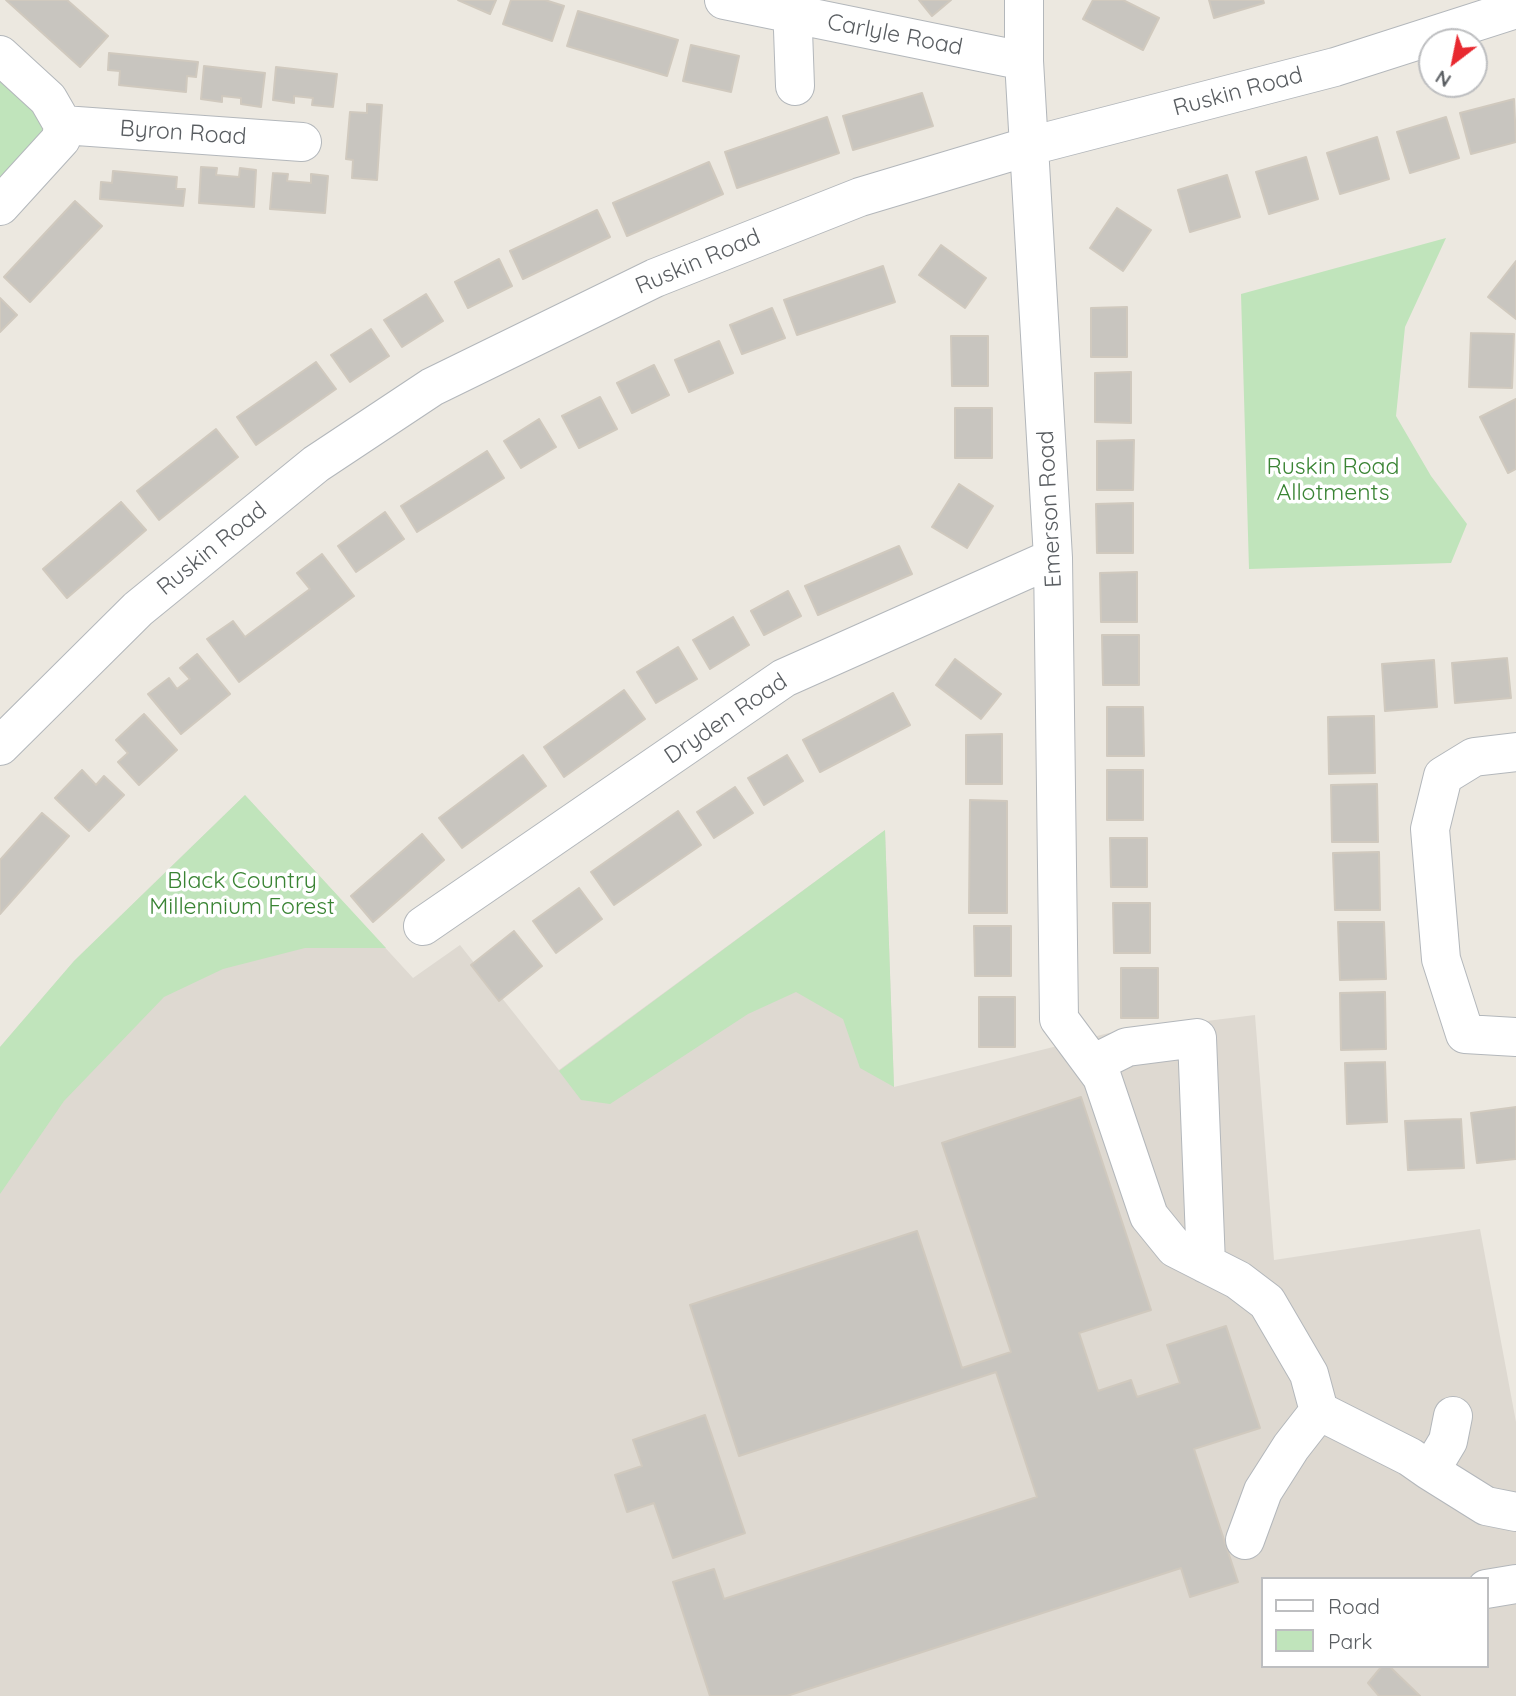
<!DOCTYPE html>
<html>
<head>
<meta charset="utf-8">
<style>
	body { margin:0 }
	#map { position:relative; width:1516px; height:1696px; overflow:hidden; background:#ece8e0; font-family:Quicksand,sans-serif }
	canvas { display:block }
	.legend { position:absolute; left:1261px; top:1577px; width:228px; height:91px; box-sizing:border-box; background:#fff; border:2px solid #bdbec0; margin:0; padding:9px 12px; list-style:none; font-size:21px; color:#595d61 }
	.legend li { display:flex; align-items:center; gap:14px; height:35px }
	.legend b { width:35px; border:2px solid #bdbec0 }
	.north { position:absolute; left:1418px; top:28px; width:70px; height:70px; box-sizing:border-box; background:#fff; border:2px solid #bdbec0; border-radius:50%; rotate:212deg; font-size:19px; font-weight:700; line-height:28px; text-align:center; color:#595d61 }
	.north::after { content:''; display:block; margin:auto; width:24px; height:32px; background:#e82930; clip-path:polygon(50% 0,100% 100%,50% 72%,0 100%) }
</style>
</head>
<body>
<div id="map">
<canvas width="1516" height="1696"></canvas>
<ul class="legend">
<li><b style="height:9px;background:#fff"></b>Road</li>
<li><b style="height:19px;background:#c0e4bb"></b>Park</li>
</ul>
<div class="north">N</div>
</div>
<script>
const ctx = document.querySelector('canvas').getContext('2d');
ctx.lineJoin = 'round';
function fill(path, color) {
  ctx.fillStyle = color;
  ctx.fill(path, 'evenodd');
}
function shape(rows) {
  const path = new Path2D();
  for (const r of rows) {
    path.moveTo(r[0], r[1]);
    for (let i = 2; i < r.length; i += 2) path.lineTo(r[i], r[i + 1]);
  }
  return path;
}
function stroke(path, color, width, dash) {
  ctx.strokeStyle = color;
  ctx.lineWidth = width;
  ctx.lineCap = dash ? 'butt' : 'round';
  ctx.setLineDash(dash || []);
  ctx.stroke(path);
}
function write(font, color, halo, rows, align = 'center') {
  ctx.font = font + ' Quicksand,sans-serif';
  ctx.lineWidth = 7;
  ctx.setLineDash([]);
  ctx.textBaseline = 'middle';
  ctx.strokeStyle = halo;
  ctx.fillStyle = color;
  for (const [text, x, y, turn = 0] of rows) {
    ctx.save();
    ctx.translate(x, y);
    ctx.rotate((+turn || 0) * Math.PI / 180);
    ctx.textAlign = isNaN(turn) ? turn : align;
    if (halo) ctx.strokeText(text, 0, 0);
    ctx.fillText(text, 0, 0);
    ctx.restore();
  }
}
const education = shape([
	[245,795,413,978,460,945,559,1070,885,830,894,1087,1109,1033,1255,1015,1274,1260,1480,1229,1516,1422,1516,1696,0,1696,0,1047,74,961],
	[1262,1579,1486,1579,1486,1666,1262,1666]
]);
const green = shape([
	[0,76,41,113,44,129,36,148,0,185],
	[1446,238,1405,327,1396,416,1431,476,1467,524,1451,563,1249,569,1241,294],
	[245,795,386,948,305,948,223,969,164,997,64,1101,0,1194,0,1047,74,961],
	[885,830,894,1087,860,1068,843,1019,796,992,748,1014,610,1104,581,1100,559,1071]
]);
const building = shape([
	[6,0,67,0,108,36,80,67,6,0],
	[458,0,496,0,490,14,458,0],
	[511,0,545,0,564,6,552,41,503,24,511,0],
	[919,0,951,0,932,16,919,0],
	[1093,0,1123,0,1159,18,1143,50,1083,19,1093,0],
	[1209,0,1263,0,1264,3,1214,18,1209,0],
	[578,11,678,40,667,76,567,46,578,11],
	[691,45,739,56,731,92,683,81,691,45],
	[109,53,198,62,196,77,187,76,186,92,119,85,120,71,108,70,109,53],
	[204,66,265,73,261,107,241,104,241,98,222,96,222,102,201,99,204,66],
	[276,67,337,74,333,107,312,105,313,98,294,96,294,103,273,100,276,67],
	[922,93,933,126,853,150,843,116,922,93],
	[1514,99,1516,142,1471,154,1460,113,1514,99],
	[367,104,382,105,377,180,352,178,353,160,346,159,350,112,367,113,367,104],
	[827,117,839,153,737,188,725,152,827,117],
	[1446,117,1459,158,1410,173,1397,132,1446,117],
	[1377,137,1389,179,1340,194,1327,153,1377,137],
	[1306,157,1318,199,1269,214,1256,172,1306,157],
	[709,162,723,194,627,236,613,203,709,162],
	[201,167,217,168,216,175,239,177,240,168,256,170,254,207,199,203,201,167],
	[113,171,177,177,176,189,185,189,183,206,100,199,101,182,112,183,113,171],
	[273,173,288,174,287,181,311,183,311,174,328,176,325,213,270,209,273,173],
	[1227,175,1240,217,1190,232,1178,190,1227,175],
	[75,201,102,226,30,302,4,277,75,201],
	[1117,208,1151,230,1123,271,1090,248,1117,208],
	[597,210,610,237,523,279,510,251,597,210],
	[941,245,986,278,965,308,919,275,941,245],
	[499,259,512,286,468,308,455,282,499,259],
	[1516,261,1516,319,1488,297,1516,261],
	[883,266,895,302,797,335,784,300,883,266],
	[426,294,443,321,402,347,384,320,426,294],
	[0,298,17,315,0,332,0,298],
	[1127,307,1127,357,1091,357,1091,308,1127,307],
	[772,308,785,338,742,354,730,325,772,308],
	[371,329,389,356,350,382,331,355,371,329],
	[1471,333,1514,334,1512,388,1469,387,1471,333],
	[951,336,988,336,988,386,952,386,951,336],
	[719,341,733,373,689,392,675,360,719,341],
	[316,362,336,389,256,445,237,417,316,362],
	[654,365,669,395,632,413,617,383,654,365],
	[1131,372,1131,423,1095,422,1095,373,1131,372],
	[600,397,617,429,579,448,562,416,600,397],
	[1516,399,1516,469,1508,473,1480,417,1516,399],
	[955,408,992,408,992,458,955,458,955,408],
	[539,419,556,447,521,468,504,441,539,419],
	[216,429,238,457,159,520,137,491,216,429],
	[1134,440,1133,490,1097,490,1097,441,1134,440],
	[487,451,504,478,417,532,401,506,487,451],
	[959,484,993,506,967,548,932,527,959,484],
	[121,502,146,530,67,598,43,569,121,502],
	[1133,503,1133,553,1097,553,1096,504,1133,503],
	[385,512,404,539,356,572,338,546,385,512],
	[899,546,912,574,818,615,805,586,899,546],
	[322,554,354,596,239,682,207,639,233,621,245,637,310,589,297,573,322,554],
	[1137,572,1137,622,1101,622,1100,573,1137,572],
	[788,591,801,616,764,635,751,611,788,591],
	[733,617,749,645,710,669,693,640,733,617],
	[1102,635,1139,635,1139,685,1103,685,1102,635],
	[678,647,697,679,656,703,637,672,678,647],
	[197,654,230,694,181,734,148,694,169,678,177,689,190,679,180,668,197,654],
	[1507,658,1511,698,1455,703,1452,663,1507,658],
	[955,659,1001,694,981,719,936,685,955,659],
	[1434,660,1437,707,1385,711,1382,664,1434,660],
	[624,690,645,719,564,777,544,747,624,690],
	[893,693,910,725,820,772,803,740,893,693],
	[1107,707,1143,707,1144,756,1107,756,1107,707],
	[144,714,177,750,139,785,118,762,128,753,116,740,144,714],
	[1374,716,1375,773,1329,774,1328,717,1374,716],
	[1002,734,1002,784,966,784,966,735,1002,734],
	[523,755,546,786,462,848,439,818,523,755],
	[787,755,803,781,764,805,748,778,787,755],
	[82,770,96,785,104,776,124,795,89,831,55,798,82,770],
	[1107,770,1143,770,1143,820,1107,820,1107,770],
	[1377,784,1378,842,1332,842,1331,785,1377,784],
	[735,787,753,813,714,838,697,812,735,787],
	[970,800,1007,801,1007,913,969,913,970,800],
	[678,811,701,845,614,905,591,872,678,811],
	[42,813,69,836,0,914,0,860,42,813],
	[422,834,444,860,373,922,351,896,422,834],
	[1110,838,1147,838,1147,887,1111,887,1110,838],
	[1379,852,1380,910,1335,910,1333,853,1379,852],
	[579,888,602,919,556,953,533,921,579,888],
	[1113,903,1150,903,1150,953,1114,953,1113,903],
	[1338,922,1384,922,1386,979,1340,980,1338,922],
	[974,926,1011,926,1011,976,975,976,974,926],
	[514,931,542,966,499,1001,471,965,514,931],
	[1121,968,1158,968,1158,1018,1121,1018,1121,968],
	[1385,992,1386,1049,1341,1050,1340,993,1385,992],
	[979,997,1015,997,1015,1047,979,1047,979,997],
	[1385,1062,1387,1122,1347,1124,1345,1063,1385,1062],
	[1081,1097,1151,1310,1079,1333,1098,1391,1131,1380,1137,1397,1180,1383,1167,1345,1226,1326,1260,1428,1194,1449,1238,1582,1190,1597,1181,1568,787,1696,710,1696,673,1582,714,1569,724,1599,1037,1497,996,1372,739,1456,690,1305,917,1231,962,1368,1011,1352,942,1143,1081,1097],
	[1516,1107,1516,1159,1477,1163,1471,1113,1516,1107],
	[1461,1119,1464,1168,1408,1170,1405,1121,1461,1119],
	[705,1415,745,1533,673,1558,654,1503,627,1512,615,1475,642,1466,633,1440,705,1415],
	[1382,1666,1389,1666,1420,1696,1379,1696,1368,1683,1382,1666]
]);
const minor = shape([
	[724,0,1024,61],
	[1024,0,1024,61,1053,558,1059,1019,1102,1077,1149,1216,1175,1248,1238,1280,1267,1302,1309,1374,1319,1411,1291,1447,1263,1491,1245,1540],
	[0,55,48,99,63,125,302,142],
	[795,86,793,30,796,16],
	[0,206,61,139,63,125],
	[0,746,138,609,316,464,432,387,655,278,860,197,1030,146,1335,67,1516,9],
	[1516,752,1474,757,1443,776,1430,829,1441,959,1465,1034,1516,1037],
	[423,926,784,678,1053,558],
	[1093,1064,1127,1047,1197,1038,1206,1264],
	[1319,1411,1410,1457,1430,1471,1448,1441,1453,1416],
	[1430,1471,1486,1506,1516,1512],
	[1486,1589,1516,1584]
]);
const streetNames = [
	["Carlyle Road",895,35,11],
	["Ruskin Road",1238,92,-15],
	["Byron Road",183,133,4],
	["Ruskin Road",698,262,-23],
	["Emerson Road",1050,509,-93],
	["Ruskin Road",212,549,-39],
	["Dryden Road",726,719,-34]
];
const parkNames = [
	["Ruskin Road",1333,467],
	["Allotments",1333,493],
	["Black Country",242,881],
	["Millennium Forest",242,907]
];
fill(education, '#ded9d1');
fill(green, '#c0e4bb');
fill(building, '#c8c5bf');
stroke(building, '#d0c9be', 2);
stroke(minor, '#b3b7bb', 40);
stroke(minor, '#fff', 38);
write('23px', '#595d61', '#fff', streetNames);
write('23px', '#3a8434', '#fff', parkNames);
</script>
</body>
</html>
